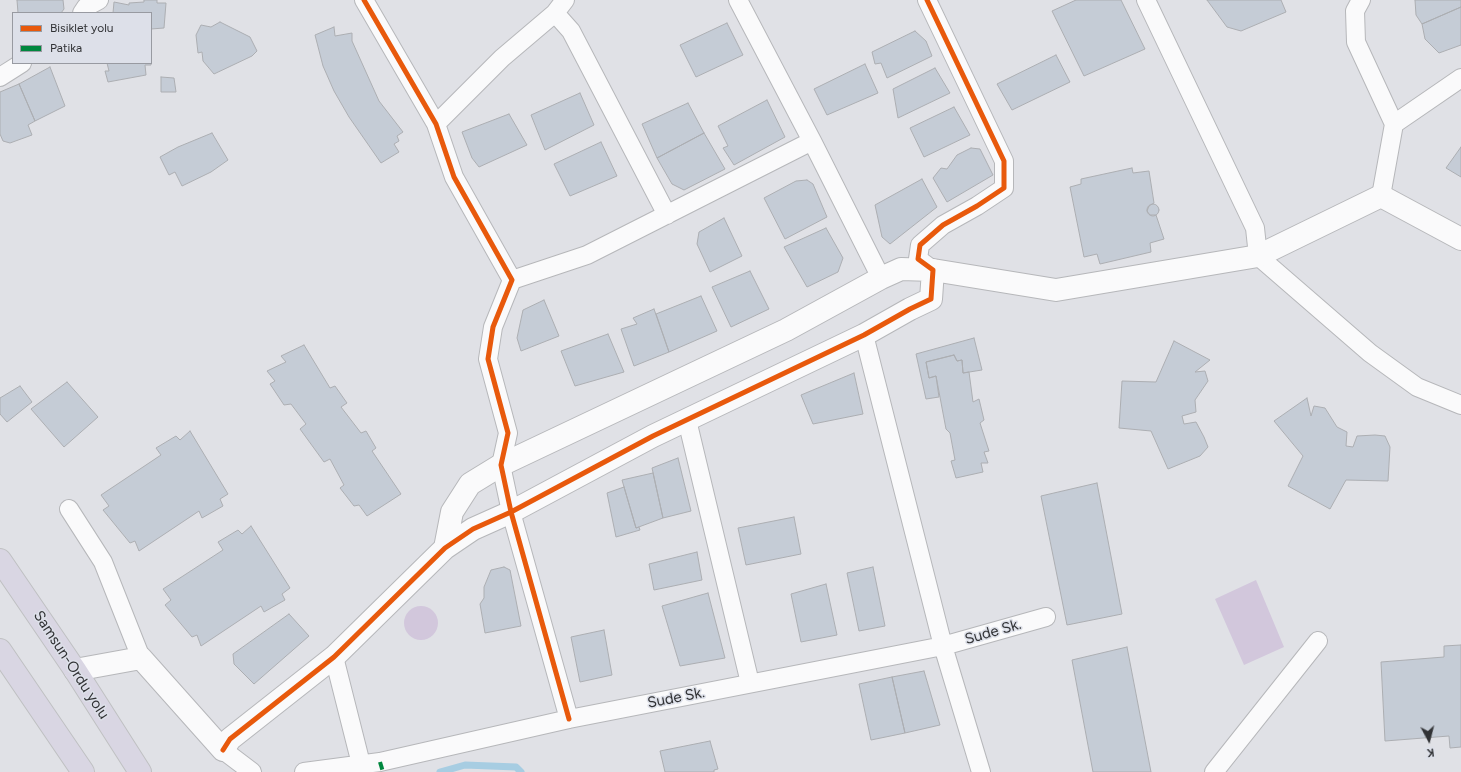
<!DOCTYPE html>
<html>
<head>
<meta charset="utf-8">
<style>
	body { margin:0 }
	#map { position:relative; width:1461px; height:772px; overflow:hidden; background:#e0e1e6; font-family:Figtree,sans-serif }
	canvas { display:block }
	.legend { position:absolute; left:12px; top:12px; width:140px; height:52px; box-sizing:border-box; background:#dde0e9; border:1px solid #989aa1; margin:0; padding:5px 7px; list-style:none; font-size:12px; color:#313235 }
	.legend li { display:flex; align-items:center; gap:8px; height:20px }
	.legend b { width:20px; border:1px solid #989aa1 }
	.north { position:absolute; left:1409px; top:720px; width:40px; height:40px; -webkit-text-stroke:3px #dde0e9; paint-order:stroke; rotate:173deg; font-size:11px; font-weight:700; line-height:16px; text-align:center; color:#313235 }
	.north::after { content:''; display:block; margin:auto; width:14px; height:18px; background:#313235; clip-path:polygon(50% 0,100% 100%,50% 72%,0 100%) }
</style>
</head>
<body>
<div id="map">
<canvas width="1461" height="772"></canvas>
<ul class="legend">
<li><b style="height:5px;background:#e8590c"></b>Bisiklet yolu</li>
<li><b style="height:5px;background:#00873e"></b>Patika</li>
</ul>
<div class="north">K</div>
</div>
<script>
const ctx = document.querySelector('canvas').getContext('2d');
ctx.lineJoin = 'round';
function fill(path, color) {
  ctx.fillStyle = color;
  ctx.fill(path, 'evenodd');
}
function shape(rows) {
  const path = new Path2D();
  for (const r of rows) {
    if (r.length === 3) {
      path.moveTo(r[0] + r[2], r[1]);
      path.arc(r[0], r[1], r[2], 0, 2 * Math.PI);
      continue;
    }
    path.moveTo(r[0], r[1]);
    for (let i = 2; i < r.length; i += 2) path.lineTo(r[i], r[i + 1]);
  }
  return path;
}
function stroke(path, color, width, dash) {
  ctx.strokeStyle = color;
  ctx.lineWidth = width;
  ctx.lineCap = dash ? 'butt' : 'round';
  ctx.setLineDash(dash || []);
  ctx.stroke(path);
}
function write(font, color, halo, rows, align = 'center') {
  ctx.font = font + ' Figtree,sans-serif';
  ctx.lineWidth = 3;
  ctx.setLineDash([]);
  ctx.textBaseline = 'middle';
  ctx.strokeStyle = halo;
  ctx.fillStyle = color;
  for (const [text, x, y, turn = 0] of rows) {
    ctx.save();
    ctx.translate(x, y);
    ctx.rotate((+turn || 0) * Math.PI / 180);
    ctx.textAlign = isNaN(turn) ? turn : align;
    if (halo) ctx.strokeText(text, 0, 0);
    ctx.fillText(text, 0, 0);
    ctx.restore();
  }
}
const green = shape([
	[1256,580,1284,647,1244,665,1215,599],
	[421,623,17]
]);
const stream = shape([
	[440,772,465,765,516,767,521,772]
]);
const building = shape([
	[17,0,63,0,64,9,61,13,18,13,17,0],
	[144,0,157,0,157,3,166,3,164,28,151,29,151,13,113,13,114,2,129,5,129,3,144,2,144,0],
	[1076,0,1121,0,1145,49,1084,76,1052,11,1076,0],
	[1207,0,1281,0,1286,12,1241,31,1227,27,1207,0],
	[1415,0,1461,0,1461,7,1422,24,1416,15,1415,0],
	[1461,7,1461,45,1439,53,1425,39,1422,24,1461,7],
	[220,22,250,37,257,51,252,56,214,74,203,61,202,52,198,53,196,35,201,25,211,27,220,22],
	[727,23,743,55,696,77,680,45,727,23],
	[334,27,335,36,352,33,352,41,379,101,403,132,397,136,399,141,394,144,399,152,381,163,349,117,334,91,323,66,315,35,334,27],
	[915,31,926,41,932,56,887,78,881,63,875,64,872,52,915,31],
	[1056,55,1070,82,1012,110,997,84,1056,55],
	[107,63,151,63,151,65,145,65,146,75,108,82,105,71,109,71,107,63],
	[865,64,878,93,827,115,814,89,865,64],
	[50,67,65,106,35,121,19,84,50,67],
	[935,68,950,93,898,118,893,89,935,68],
	[161,77,174,78,176,92,161,92,161,77],
	[19,84,35,121,28,125,32,135,10,143,3,141,0,134,0,92,19,84],
	[580,93,594,125,545,150,531,115,580,93],
	[767,100,785,137,734,165,723,148,728,146,718,126,767,100],
	[688,103,704,133,657,158,642,124,688,103],
	[954,107,970,135,924,157,910,128,954,107],
	[509,114,527,145,479,167,472,158,462,132,509,114],
	[212,133,228,160,211,172,182,186,175,172,169,175,160,157,178,147,212,133],
	[704,133,725,169,684,190,672,184,657,158,704,133],
	[601,142,617,176,570,196,554,164,601,142],
	[1461,147,1461,177,1446,168,1461,147],
	[971,148,980,149,993,175,947,202,933,178,941,168,947,169,957,155,971,148],
	[1132,168,1133,173,1149,171,1154,203,1149,206,1147,211,1150,215,1156,215,1164,239,1150,243,1151,252,1100,264,1097,254,1084,257,1070,187,1081,184,1081,179,1132,168],
	[922,179,937,207,890,244,882,237,875,205,922,179],
	[807,180,813,184,827,217,785,239,764,198,796,181,807,180],
	[1153,210,6],
	[724,218,742,256,710,272,697,244,699,232,724,218],
	[826,228,843,258,838,272,807,287,784,247,826,228],
	[750,271,769,309,731,327,712,287,750,271],
	[701,296,717,331,669,352,656,314,701,296],
	[544,300,559,336,521,351,517,338,523,310,544,300],
	[654,309,669,352,634,366,621,329,637,324,633,318,654,309],
	[608,334,624,372,575,386,561,351,608,334],
	[974,338,982,370,963,373,962,360,957,361,954,355,926,362,929,378,936,376,939,397,926,399,916,354,974,338],
	[1174,341,1210,360,1195,372,1205,371,1208,381,1195,400,1196,412,1182,416,1184,424,1196,422,1204,437,1208,447,1200,456,1168,469,1151,431,1119,428,1122,381,1156,382,1174,341],
	[304,345,330,388,335,386,347,403,341,407,361,433,366,431,376,448,372,451,401,494,367,516,359,505,354,506,340,488,344,485,330,459,324,462,300,429,306,424,291,404,284,405,270,384,275,381,267,371,286,362,281,356,304,345],
	[954,355,957,361,962,360,963,373,969,372,973,402,979,399,984,420,980,423,989,451,984,452,988,463,981,463,983,472,956,478,951,461,955,460,950,433,946,429,936,376,929,378,926,362,954,355],
	[854,373,863,414,813,424,801,395,854,373],
	[67,382,98,417,64,447,31,409,67,382],
	[20,386,32,402,7,422,0,414,0,398,20,386],
	[1307,398,1311,416,1314,406,1325,408,1337,427,1347,432,1346,446,1353,447,1357,436,1375,435,1385,436,1390,447,1388,481,1346,480,1330,509,1288,486,1303,456,1274,421,1307,398],
	[190,431,228,494,220,499,223,506,202,518,199,511,139,551,135,541,130,543,103,510,109,506,101,495,161,455,156,448,176,436,180,440,190,431],
	[678,458,691,511,663,518,652,468,678,458],
	[653,473,663,518,636,528,622,480,653,473],
	[1097,483,1122,614,1067,625,1041,496,1097,483],
	[624,487,636,528,639,527,640,530,616,537,607,493,624,487],
	[794,517,801,554,746,565,738,528,794,517],
	[251,526,290,588,282,594,285,600,264,612,261,606,201,646,197,635,192,637,165,605,171,600,163,589,223,550,218,542,238,530,242,534,251,526],
	[697,552,702,580,654,590,649,564,697,552],
	[504,567,510,570,521,626,485,633,480,604,484,598,484,587,491,570,504,567],
	[873,567,885,626,859,631,847,573,873,567],
	[826,584,837,635,801,642,791,594,826,584],
	[708,593,725,658,680,666,662,606,708,593],
	[289,614,309,636,254,684,234,664,233,654,289,614],
	[604,630,612,675,580,682,571,637,604,630],
	[1461,645,1461,747,1450,748,1449,736,1385,741,1381,662,1444,657,1444,646,1461,645],
	[1127,647,1151,772,1093,772,1072,660,1127,647],
	[924,671,940,725,905,733,892,677,924,671],
	[892,677,905,733,871,740,859,684,892,677],
	[710,741,718,769,714,770,714,772,665,772,660,751,710,741]
]);
const street = shape([
	[364,0,436,124,454,177,512,280,493,327,488,359,508,433,501,465,511,512,569,719],
	[738,0,812,141,881,278],
	[927,0,1004,161,1004,188,977,206,943,225,920,245,918,259,933,270],
	[1146,0,1255,228,1258,256,1370,353,1417,387,1461,405],
	[1361,0,1355,11,1356,42,1394,124,1381,196],
	[82,13,86,7,99,0],
	[555,13,571,31,667,215],
	[0,77,22,63],
	[436,124,502,58,555,13,565,0],
	[1394,124,1461,78],
	[512,280,587,255,812,141],
	[864,335,943,646,981,772],
	[687,420,750,683],
	[69,509,103,562,141,658],
	[334,657,361,764],
	[223,750,252,772],
	[304,772,380,762,569,719,943,646,1046,617],
	[1214,772,1318,641]
]);
const secondary = shape([
	[445,548,452,512,470,484,501,465,786,330,881,278,901,269,933,270,1056,290,1258,256,1381,196,1461,239],
	[75,670,141,658,223,750,230,739,334,657,445,548,473,529,511,512,653,436,864,335,910,309,931,299,933,270]
]);
const highway = shape([
	[0,560,75,670,140,772],
	[0,650,83,772]
]);
const quiet = shape([
	[380,762,383,772]
]);
const cycleway = shape([
	[364,0,436,124,454,177,512,280,493,327,488,359,508,433,501,465,511,512,569,719],
	[223,750,230,739,334,657,445,548,473,529,511,512,653,436,864,335,910,309,931,299,933,270,918,259,920,245,943,225,977,206,1004,188,1004,161,927,0]
]);
const streetNames = [
	["Sude Sk.",993,632,-16],
	["Samsun-Ordu yolu",71,665,57],
	["Sude Sk.",676,698,-11]
];
fill(green, '#d2c7dc');
stroke(stream, '#a7cde2', 7);
fill(building, '#c5ccd6');
stroke(building, '#acaeb2', 1);
stroke(street, '#b6b7ba', 20);
stroke(secondary, '#b6b7ba', 24);
stroke(highway, '#bfc0c2', 24);
stroke(street, '#fafafb', 18);
stroke(secondary, '#fafafb', 22);
stroke(highway, '#d9d6e3', 22);
stroke(quiet, '#00873e', 4, [8, 4]);
stroke(cycleway, '#e8590c', 5);
write('15px', '#313235', '#dde0e9', streetNames);
</script>
</body>
</html>
